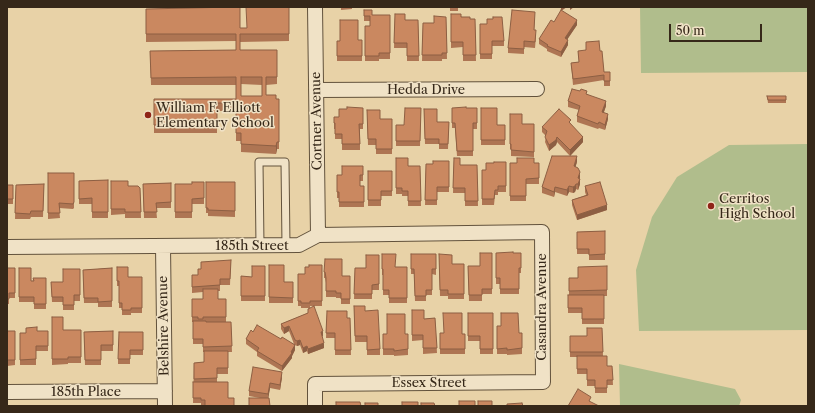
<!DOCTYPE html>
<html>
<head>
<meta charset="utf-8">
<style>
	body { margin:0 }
	#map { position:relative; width:815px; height:413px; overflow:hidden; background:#e8d2a7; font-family:"Libre Caslon Text",serif }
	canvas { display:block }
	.frame { position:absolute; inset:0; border:8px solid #362819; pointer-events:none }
	.scale { position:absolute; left:669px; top:24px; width:93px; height:18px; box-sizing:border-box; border:2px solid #362819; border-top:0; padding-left:5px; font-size:12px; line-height:14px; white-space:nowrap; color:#362819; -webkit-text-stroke:3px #f0e2c6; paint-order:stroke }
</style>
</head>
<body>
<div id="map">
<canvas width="815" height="413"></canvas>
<div class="frame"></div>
<div class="scale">50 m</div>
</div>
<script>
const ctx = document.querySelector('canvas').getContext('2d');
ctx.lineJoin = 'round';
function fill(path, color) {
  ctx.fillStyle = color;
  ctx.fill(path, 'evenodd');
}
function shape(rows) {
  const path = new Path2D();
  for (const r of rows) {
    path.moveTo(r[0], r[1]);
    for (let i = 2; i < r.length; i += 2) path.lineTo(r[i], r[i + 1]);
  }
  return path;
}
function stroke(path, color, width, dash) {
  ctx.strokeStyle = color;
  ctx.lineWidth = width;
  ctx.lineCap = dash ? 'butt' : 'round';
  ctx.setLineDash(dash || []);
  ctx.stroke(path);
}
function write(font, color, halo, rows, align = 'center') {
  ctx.font = font + ' "Libre Caslon Text",serif';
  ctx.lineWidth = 3;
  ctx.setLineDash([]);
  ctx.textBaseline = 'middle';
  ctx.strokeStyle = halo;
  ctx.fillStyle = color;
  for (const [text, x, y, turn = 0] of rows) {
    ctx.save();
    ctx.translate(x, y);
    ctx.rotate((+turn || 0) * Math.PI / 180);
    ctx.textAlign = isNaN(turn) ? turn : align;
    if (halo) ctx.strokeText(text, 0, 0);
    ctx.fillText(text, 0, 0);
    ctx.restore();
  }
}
const green = shape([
	[640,7,808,7,808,72,641,73],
	[808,144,808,330,639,331,636,270,652,217,677,177,729,145],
	[619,364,735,389,741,400,739,406,620,406]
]);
const service = shape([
	[260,246,259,162,285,162,286,246]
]);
const minor = shape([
	[315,7,318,235],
	[316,90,537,89],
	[163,246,165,406],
	[7,247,299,245,318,235,542,232,543,382,315,384,315,406],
	[7,392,165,391]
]);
const wall = shape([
	[235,7,240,28,247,28,289,7,289,41,240,42,240,50,277,50,277,84,266,85,266,95,276,99,279,99,279,149,277,149,276,154,241,152,241,141,236,141,236,111,217,111,217,133,154,133,154,99,236,99,236,85,151,85,150,51,236,50,236,41,146,42,146,9],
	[241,84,262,85,262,96,241,96],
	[341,7,352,7,352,9,341,10],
	[431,7,446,7,446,8,431,8],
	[450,7,458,7,458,11,450,11],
	[364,10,372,15,390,15,390,59,379,59,379,61,365,61,365,26,370,26,370,21,364,21],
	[395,14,405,20,418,20,419,61,407,61,407,48,394,48],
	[451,14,470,19,475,19,476,61,463,61,463,47,451,48],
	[446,17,447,59,442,59,442,61,422,61,423,23,434,23],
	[535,18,534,30,536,36,535,48,524,47,524,54,508,53,508,48],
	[554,22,577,25,567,39,568,45,561,57,547,51,547,49,539,44,539,39],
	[480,24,504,41,504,46,492,46,492,59,480,59],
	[362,40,362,61,337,61,337,41],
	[578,51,600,51,604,72,610,72,610,86,604,86,604,80,573,85,571,63,579,62],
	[587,94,606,106,604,112,608,119,605,130,599,128,598,129,577,122,577,116,579,110,568,107,568,101],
	[767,96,786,96,786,103,768,103],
	[363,108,363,129,360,129,360,150,342,150,342,139,335,139,335,129,334,129,334,117,339,117],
	[421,108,420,146,396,146,396,125,404,125],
	[452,108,477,108,477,129,473,129,473,156,457,156,455,128,452,128],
	[481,108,497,125,505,125,505,145,481,145],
	[424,109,437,122,449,122,448,149,439,149,439,144,425,144],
	[367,110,380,119,392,119,392,154,376,154,376,145,368,145],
	[510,114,522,124,534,124,534,157,511,156,511,149,510,149],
	[571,125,583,142,570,156,557,142,556,145,549,151,545,142,546,136,542,132,542,127],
	[396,158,408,166,420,166,421,206,408,206,408,196,402,196,402,194,396,194],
	[454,158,460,165,477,165,478,206,465,206,465,193,453,193],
	[449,161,449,192,437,192,437,205,425,205,426,164,433,164],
	[506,162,506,192,498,192,498,195,495,195,494,205,482,205,482,170,486,170,494,163],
	[577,162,575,167,580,177,580,184,578,190,576,189,575,192,573,193,569,192,567,196,555,192,554,197,542,193,542,187],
	[510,163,539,163,539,184,526,184,526,201,510,201],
	[363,166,363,181,360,181,360,186,364,186,364,207,339,207,339,198,337,198,337,175,342,175],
	[368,171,392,171,392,196,381,196,381,206,368,206],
	[48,173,74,173,74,208,73,209,59,208,60,218,48,219],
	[108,180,108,218,92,218,92,204,79,204,79,181],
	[111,181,128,186,140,188,141,218,125,218,125,214,111,215],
	[204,182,204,204,192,204,192,218,175,218,175,184,192,184],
	[206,182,235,182,235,217,208,216,208,213,206,213],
	[171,183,171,208,156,208,157,218,144,218,143,184],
	[44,184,43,217,31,217,30,219,15,219,16,185],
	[7,185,13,185,13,204,7,204],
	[585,186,607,210,577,220,572,205,572,200,586,195,585,192],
	[605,231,605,260,589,260,589,254,577,254,577,232],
	[492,253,492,294,482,294,482,301,469,301,468,266,480,266],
	[496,253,521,253,521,273,519,273,519,294,500,294,500,284,496,284],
	[382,254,395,267,407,267,407,303,389,303,389,295,383,295,383,275,382,275],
	[411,254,436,254,436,275,432,274,432,295,426,295,426,301,415,301,414,274,411,274],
	[439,254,452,264,464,264,464,299,448,299,448,296,440,296],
	[379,255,379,290,372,290,372,299,354,299,355,268,366,268],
	[231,260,230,285,220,285,220,291,218,291,218,299,226,299,226,322,231,322,232,352,228,352,228,374,217,374,217,382,234,406,201,406,201,403,193,403,194,363,204,362,204,352,203,352,203,344,193,344,193,322,192,322,192,299,203,299,203,292,192,293,192,275,198,275,201,269],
	[269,265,284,282,293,282,293,303,269,303],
	[322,265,322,306,310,306,310,308,323,336,322,336,324,348,308,354,307,351,303,353,300,345,297,346,295,345,295,350,292,356,292,358,282,371,257,356,257,352,246,344,246,339,253,332,281,339,294,344,289,331,284,334,281,329,281,324,308,313,308,309,310,308,301,308,301,306,298,306,298,274,305,274,309,267],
	[265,266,265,301,241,301,241,276,252,277],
	[607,266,607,296,604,296,604,324,582,324,582,313,568,313,568,295,569,295,569,278,578,278],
	[117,267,128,277,142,277,142,313,131,313,131,315,122,315,122,308,119,308,119,286,117,286],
	[7,268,15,268,15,298,9,298,9,304,7,304],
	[19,268,31,281,46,278,46,309,34,309,34,302,19,302],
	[112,268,112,307,98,307,98,303,84,303,83,270],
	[80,269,80,301,74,301,74,310,63,310,63,302,52,302,51,282,63,282],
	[324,272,342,276,350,276,350,304,341,304,341,298,336,298,336,297,326,297,326,283,325,278,324,278],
	[354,306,365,311,380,349,380,355,367,355,367,342,355,342],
	[412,310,424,319,435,318,437,353,423,354,423,340,412,341],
	[327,311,347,318,350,318,351,355,335,355,335,338,326,338],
	[468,313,493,313,493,354,480,354,480,341,468,341],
	[52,317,63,330,81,330,81,363,68,363,68,364,52,365],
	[497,326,519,333,522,333,522,354,507,355,507,354,497,354],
	[602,328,603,356,607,366,612,366,613,385,607,385,607,393,595,393,595,386,587,386,587,374,577,374,577,357,570,357,570,336,587,336],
	[7,331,15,331,15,365,7,366],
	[37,331,48,331,48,351,36,351,36,365,20,365,20,333,26,333],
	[113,331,113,351,101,351,101,365,85,365,84,332],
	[143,332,143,355,130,355,130,364,118,364,118,359],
	[440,333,465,334,465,354,440,354],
	[383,334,408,334,408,355,394,356,394,355,383,355],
	[282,377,280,390,270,388,268,398,260,398,249,396,249,391]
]);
const shadedWall = shape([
	[561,7,567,7,561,11],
	[570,7,574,7,570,10],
	[577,20,577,25,565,43,565,38],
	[568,40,568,45,561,57,561,52],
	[606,101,606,106,602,117,602,112],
	[608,114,608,119,605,130,605,125],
	[557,137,557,142,556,145,549,151,549,145],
	[583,137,583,142,570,156,570,150],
	[277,142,277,149,276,154,276,146],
	[577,156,577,162,574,172,574,166],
	[580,172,580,177,578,184,578,178],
	[580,179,580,184,578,190,578,184],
	[576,184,576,189,575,192,573,193,573,187],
	[569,186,569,192,567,196,567,190],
	[555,187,555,192,554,197,554,192],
	[607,205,607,210,577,220,577,215],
	[289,326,289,331,284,334,284,328],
	[323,331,323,336,321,337,321,332],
	[300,340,300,345,297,346,297,341],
	[324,343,324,348,308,354,308,349],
	[295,345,295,350,292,356,292,358,282,371,282,366],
	[307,346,307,351,303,353,303,348],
	[282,372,282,377,280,390,280,385],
	[270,383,270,388,268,400,268,394]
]);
const building = shape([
	[235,7,240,7,240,28,247,28,246,7,289,7,289,34,240,34,240,50,277,50,277,77,266,77,266,95,276,95,276,99,279,99,279,142,277,142,276,146,241,144,241,133,236,133,236,103,217,103,217,125,154,125,154,99,236,99,236,77,151,78,150,51,236,50,236,34,146,34,146,9,235,7],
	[241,77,262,77,262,96,241,96,241,77],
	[364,10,372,10,372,15,390,15,390,53,379,53,379,56,365,56,365,26,370,26,370,16,364,16,364,10],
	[512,10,535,12,534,30,536,30,535,42,524,41,524,49,508,48,512,10],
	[561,10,577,20,565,38,568,40,561,52,547,46,548,45,539,39,551,20,554,22,561,10],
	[395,14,405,14,405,20,418,20,419,56,407,56,407,43,394,43,395,14],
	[451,14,461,14,461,17,470,17,470,19,475,19,476,55,463,55,463,42,451,42,451,14],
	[434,16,446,17,447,53,442,53,442,55,422,55,423,23,434,23,434,16],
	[493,17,502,17,504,41,492,41,492,54,480,54,480,24,487,24,487,19,493,19,493,17],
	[340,20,358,20,358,40,362,40,362,56,337,56,337,41,340,41,340,20],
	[599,41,600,51,602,51,604,72,610,72,610,81,604,81,604,75,573,79,571,63,579,62,578,51,586,50,586,42,599,41],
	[572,89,580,91,581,89,587,91,586,94,606,101,602,112,608,114,605,125,599,122,598,124,577,116,580,106,568,101,572,89],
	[767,96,786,96,786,100,768,100,767,96],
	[347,107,363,108,363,124,359,124,360,144,342,144,342,134,335,134,335,123,334,123,334,117,339,117,339,109,347,109,347,107],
	[466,107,466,108,477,108,477,123,473,123,473,151,457,151,455,123,452,123,452,108,466,107],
	[405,108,421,108,420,141,396,141,396,125,404,125,405,108],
	[481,108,497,108,497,125,505,125,505,140,481,140,481,108],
	[424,109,437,109,437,122,449,122,448,144,439,144,439,139,425,139,424,109],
	[559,109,571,120,569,122,583,137,570,150,557,137,556,140,549,145,545,137,547,131,542,127,559,109],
	[367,110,380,110,380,119,392,119,392,149,376,149,376,139,368,139,367,110],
	[510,114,522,114,522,124,534,124,534,152,511,150,511,144,510,144,510,114],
	[552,156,577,156,574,166,578,168,580,172,578,178,580,179,578,184,576,184,575,186,573,187,569,186,567,190,555,187,554,192,542,187,552,156],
	[396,158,408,158,408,166,420,166,421,201,408,201,408,191,402,191,402,188,396,188,396,158],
	[454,158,460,158,460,165,477,165,478,201,465,201,465,188,453,188,454,158],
	[517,158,534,158,534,163,539,163,539,178,526,179,526,196,510,196,510,163,517,163,517,158],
	[433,161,449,161,449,187,437,187,437,200,425,200,426,164,433,164,433,161],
	[494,162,506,162,506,186,498,186,498,190,495,190,494,199,482,199,482,170,486,170,486,163,494,163,494,162],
	[342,166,363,166,363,175,360,175,360,186,364,186,364,202,339,202,339,192,337,192,337,175,342,175,342,166],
	[368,171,392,171,392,191,381,191,381,200,368,200,368,171],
	[48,173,74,173,74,202,73,204,59,203,60,213,48,213,48,173],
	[108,180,108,212,92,212,92,198,79,199,79,181,108,180],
	[111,181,128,181,128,186,138,186,140,188,141,212,125,212,125,209,111,209,111,181],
	[192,182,204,182,204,198,192,199,192,212,175,212,175,184,192,184,192,182],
	[206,182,235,182,235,211,208,210,208,208,206,208,206,182],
	[600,182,607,205,577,215,572,200,588,195,585,186,600,182],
	[171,183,171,202,156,203,157,212,144,212,143,184,171,183],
	[44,184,43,211,31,211,30,214,15,213,16,185,44,184],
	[7,185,13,185,13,199,7,199,7,185],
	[605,231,605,254,589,255,589,249,577,249,577,232,605,231],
	[513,252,513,253,521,253,521,268,519,268,519,289,500,289,500,278,496,278,496,253,513,252],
	[480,253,492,253,492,289,482,289,482,295,469,295,468,266,480,266,480,253],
	[382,254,396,254,395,267,407,267,407,298,389,298,389,290,383,290,383,269,382,269,382,254],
	[411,254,436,254,436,269,432,269,432,290,426,290,426,296,415,296,414,269,411,269,411,254],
	[439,254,452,255,452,264,464,264,464,294,448,294,448,290,440,290,439,254],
	[366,255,379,255,379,284,372,285,372,294,354,294,355,268,366,268,366,255],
	[325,259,342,259,342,276,350,276,350,299,341,299,341,293,336,293,336,291,326,291,326,278,325,272,324,272,325,259],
	[231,260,230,279,220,279,220,285,192,287,192,275,198,275,198,269,201,269,201,262,231,260],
	[269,265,284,265,284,282,293,282,293,298,269,297,269,265],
	[309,265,322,265,322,301,310,301,310,303,301,303,301,301,298,301,298,274,305,274,305,267,309,267,309,265],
	[252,266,265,266,265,296,241,296,241,276,252,277,252,266],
	[607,266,607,290,569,291,569,278,578,278,578,267,607,266],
	[117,267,128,267,128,277,142,277,142,308,131,308,131,310,122,310,122,303,119,303,119,281,117,281,117,267],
	[7,268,15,268,15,293,9,293,9,299,7,299,7,268],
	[19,268,31,268,31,281,34,281,33,278,46,278,46,304,34,304,34,297,19,297,19,268],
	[112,268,112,301,98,302,98,298,84,298,83,270,112,268],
	[63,269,80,269,80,295,74,295,74,305,63,305,63,297,52,297,51,282,63,282,63,269],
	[203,289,218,289,218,299,226,299,226,317,203,317,203,319,198,319,198,317,192,317,192,299,203,299,203,289],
	[568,295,604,295,604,319,582,319,582,308,568,308,568,295],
	[314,306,323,331,321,332,324,343,308,349,307,346,303,348,300,340,297,341,295,340,289,326,284,328,281,324,308,313,308,309,314,306],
	[354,306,365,306,365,311,378,310,380,349,367,350,367,336,355,336,354,306],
	[412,310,424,310,424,319,435,318,437,348,423,348,423,335,412,335,412,310],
	[327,311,347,311,347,318,350,318,351,350,335,350,335,333,326,333,327,311],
	[443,313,462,313,462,334,465,334,465,349,440,349,440,333,444,333,443,313],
	[468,313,493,313,493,349,480,349,480,336,468,336,468,313],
	[501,313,518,313,519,333,522,333,522,348,507,350,507,348,497,349,497,326,501,326,501,313],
	[387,314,405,314,405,334,408,334,408,349,394,351,394,349,383,349,383,334,387,334,387,314],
	[52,317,63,317,63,330,81,330,81,357,68,357,68,359,52,359,52,317],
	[193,321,206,321,206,322,231,322,232,346,203,347,203,339,193,339,193,321],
	[257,325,281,339,282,337,295,345,291,352,292,353,282,366,257,351,259,348,246,339,251,330,253,332,257,325],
	[37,327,37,331,48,331,48,346,36,346,36,359,20,360,20,333,26,333,26,328,37,327],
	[587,328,602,328,603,352,570,352,570,336,587,336,587,328],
	[7,331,15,331,15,360,7,360,7,331],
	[113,331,113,345,101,345,101,360,85,360,84,332,113,331],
	[119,332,143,332,143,350,130,350,130,359,118,359,119,332],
	[204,351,228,351,228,368,217,368,217,378,194,379,194,363,204,362,204,351],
	[577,356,607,356,607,366,612,366,613,380,607,380,607,388,595,388,595,380,587,380,587,369,577,369,577,356],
	[253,367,282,372,280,385,270,383,268,394,249,391,253,367],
	[193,382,228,382,228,398,234,398,234,406,205,406,205,400,201,400,201,398,193,398,193,382],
	[578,389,591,397,589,401,599,406,568,406,578,389],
	[249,398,269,398,270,406,249,406,249,398],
	[459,401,475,401,475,406,459,406,459,401],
	[478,401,492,401,492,406,504,406,478,406,478,401],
	[336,402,360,402,361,406,336,406,336,402],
	[402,402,418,402,418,406,402,406,402,402],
	[365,403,378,403,378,406,365,406,365,403],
	[421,403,434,403,435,406,421,406,421,403],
	[522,403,523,406,507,406,507,404,522,403]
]);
const markers = [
	[148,115,4,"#8f2418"],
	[711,206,4,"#8f2418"]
];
const streetNames = [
	["Hedda Drive",426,90],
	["Cortner Avenue",317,121,-91],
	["185th Street",252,246],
	["Casandra Avenue",542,307,-90],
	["Belshire Avenue",164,326,-91],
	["Essex Street",429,383],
	["185th Place",86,392]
];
const poiNames = [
	["William F. Elliott",156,108],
	["Elementary School",156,123],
	["Cerritos",719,199],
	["High School",719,214]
];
fill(green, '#b0bd8c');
stroke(service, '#62523c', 9);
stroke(minor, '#62523c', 16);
stroke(service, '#f0e2c6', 7);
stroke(minor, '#f0e2c6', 14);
fill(wall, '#ae7553');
fill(shadedWall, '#8d5f43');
fill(building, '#ca8860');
stroke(building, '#8d5f43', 1);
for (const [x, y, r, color] of markers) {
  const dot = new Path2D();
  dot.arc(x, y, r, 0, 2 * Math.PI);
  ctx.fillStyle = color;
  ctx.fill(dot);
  stroke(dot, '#f0e2c6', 1.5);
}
write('13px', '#362819', '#f0e2c6', streetNames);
write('13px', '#362819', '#f0e2c6', poiNames, 'left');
</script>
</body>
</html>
